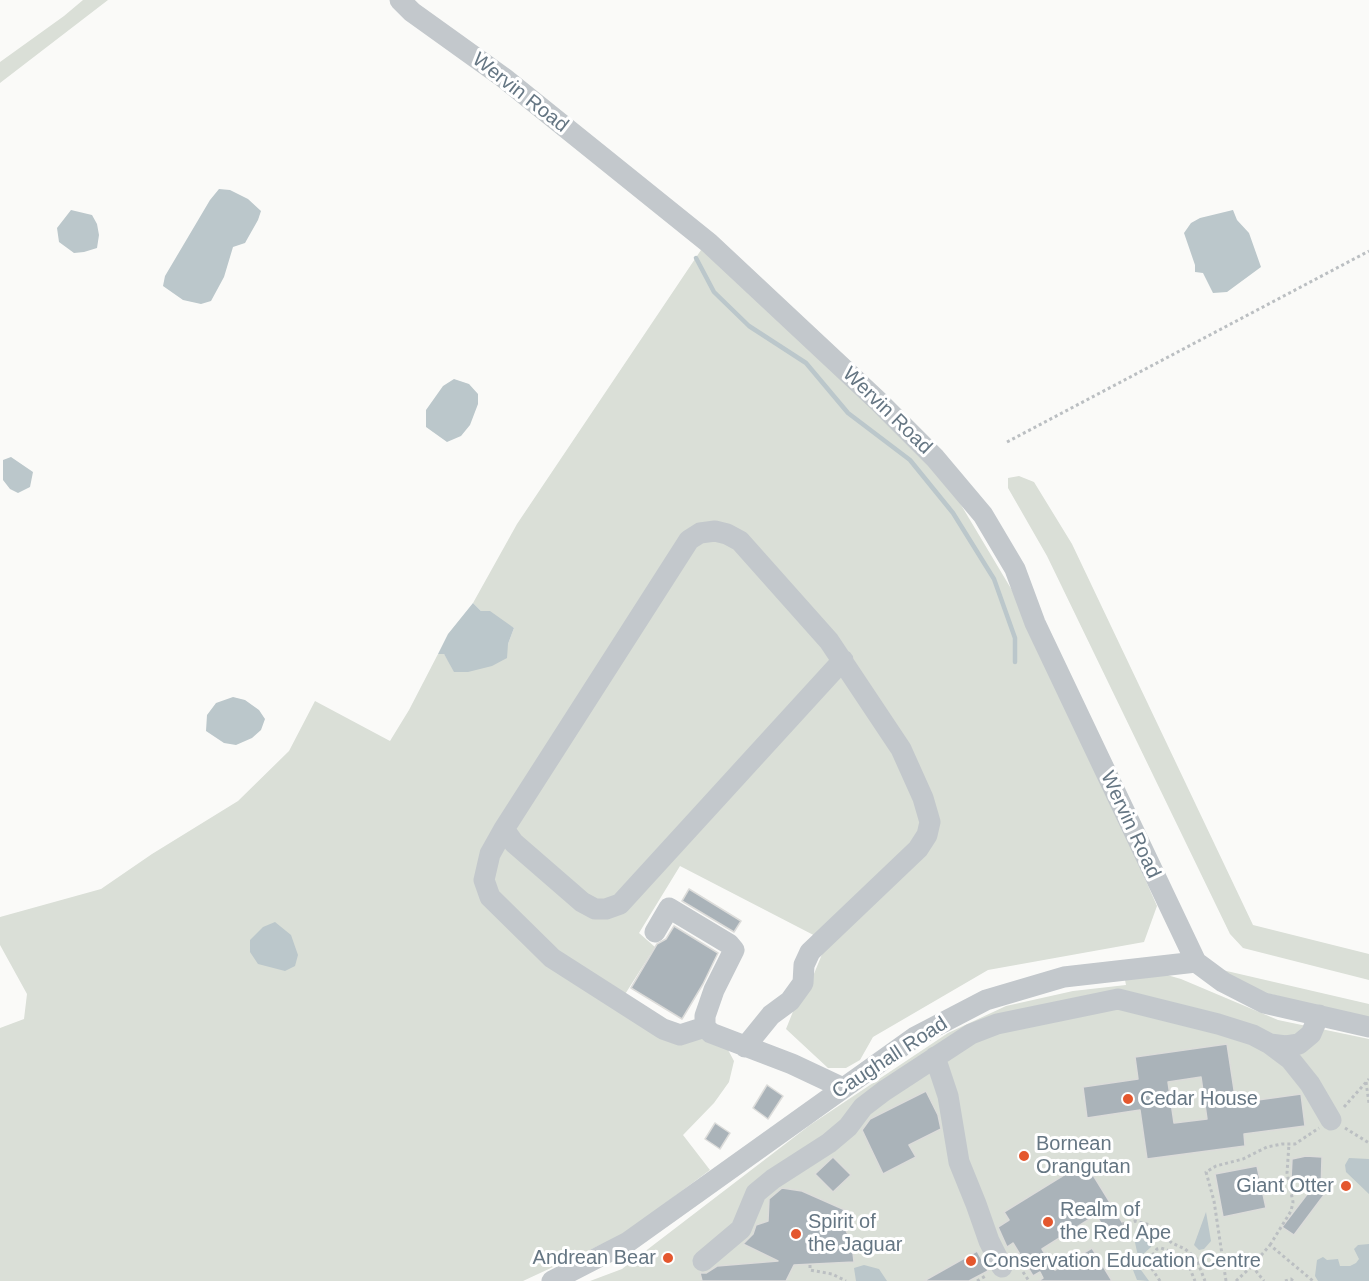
<!DOCTYPE html>
<html>
<head>
<meta charset="utf-8">
<style>
	body { margin:0 }
	canvas { display:block; background:#fafaf8 }
</style>
</head>
<body>
<canvas width="1369" height="1281"></canvas>
<script>
const ctx = document.querySelector('canvas').getContext('2d');
ctx.lineJoin = 'round';
function fill(path, color) {
  ctx.fillStyle = color;
  ctx.fill(path, 'evenodd');
}
function shape(rows) {
  const path = new Path2D();
  for (const r of rows) {
    path.moveTo(r[0], r[1]);
    for (let i = 2; i < r.length; i += 2) path.lineTo(r[i], r[i + 1]);
  }
  return path;
}
function stroke(path, color, width, dash) {
  ctx.strokeStyle = color;
  ctx.lineWidth = width;
  ctx.lineCap = dash ? 'butt' : 'round';
  ctx.setLineDash(dash || []);
  ctx.stroke(path);
}
function write(font, color, halo, rows, align = 'center') {
  ctx.font = font + ' Helvetica,sans-serif';
  ctx.lineWidth = 6;
  ctx.setLineDash([]);
  ctx.textBaseline = 'middle';
  ctx.strokeStyle = halo;
  ctx.fillStyle = color;
  for (const [text, x, y, turn = 0] of rows) {
    ctx.save();
    ctx.translate(x, y);
    ctx.rotate((+turn || 0) * Math.PI / 180);
    ctx.textAlign = isNaN(turn) ? turn : align;
    if (halo) ctx.strokeText(text, 0, 0);
    ctx.fillText(text, 0, 0);
    ctx.restore();
  }
}
const green = shape([
	[83,0,108,0,0,83,0,62,64,16],
	[703,247,930,453,1028,617,1123,829,1157,906,1144,942,988,970,873,1037,860,1060,846,1068,828,1068,786,1029,800,994,809,986,827,942,680,866,639,933,655,947,622,999,727,1048,734,1061,729,1082,714,1103,683,1135,710,1170,624,1234,523,1281,0,1281,0,1028,24,1019,27,994,0,945,0,917,101,889,152,854,238,801,289,751,315,701,390,741,409,710,438,654,444,654,448,660,508,644,514,628,481,611,473,603,517,524],
	[1019,476,1034,482,1072,544,1253,925,1369,954,1369,980,1243,948,1230,934,1047,556,1008,488,1008,478],
	[1218,969,1369,1004,1369,1019,1266,993],
	[1160,973,1181,979,1278,1020,1369,1039,1369,1281,590,1281,622,1269,810,1125,948,1033,1006,1006,1073,991,1126,985,1125,980]
]);
const water = shape([
	[219,189,230,190,248,199,261,211,258,220,245,243,233,247,224,277,211,301,201,304,183,300,163,286,165,276,210,200],
	[71,210,92,215,97,224,99,235,97,248,84,252,74,253,59,242,57,228],
	[1233,210,1237,220,1249,233,1261,267,1227,292,1213,293,1203,273,1195,272,1195,265,1184,233,1191,223,1200,218],
	[454,379,469,384,478,394,478,404,470,425,461,436,447,442,426,427,426,410,443,386],
	[11,457,33,472,30,487,18,493,10,489,3,480,3,460],
	[473,603,481,611,490,611,514,628,508,644,507,658,492,666,468,672,454,672,444,654,438,654,448,634],
	[233,697,245,700,259,710,265,719,261,730,252,738,236,745,224,743,206,731,207,715,216,703],
	[275,922,291,935,298,955,295,966,285,971,258,964,250,952,250,940,263,927],
	[1349,1158,1369,1159,1369,1194,1346,1172,1345,1165],
	[1206,1212,1211,1241,1204,1249,1199,1250,1194,1245],
	[1139,1234,1151,1243,1151,1247,1139,1258,1139,1262,1141,1270,1149,1281,1137,1280,1133,1270,1132,1263,1138,1256,1134,1238],
	[1369,1244,1369,1281,1318,1281,1315,1276,1317,1260,1323,1257,1327,1260,1338,1259,1340,1266,1350,1266,1356,1263,1359,1259,1354,1249,1358,1245],
	[864,1265,879,1269,887,1281,856,1281,854,1268]
]);
const stream = shape([
	[696,258,714,292,749,326,806,363,848,413,910,460,953,513,994,579,1015,638,1015,662]
]);
const building = shape([
	[689,889,741,921,734,932,682,901,689,889],
	[674,926,718,953,703,984,682,1019,631,988,657,944,666,939,674,926],
	[1227,1044,1236,1103,1301,1094,1305,1126,1244,1134,1245,1146,1147,1159,1140,1110,1087,1118,1083,1087,1138,1079,1135,1057,1227,1044],
	[1201,1077,1207,1119,1174,1123,1168,1082,1201,1077],
	[767,1085,783,1096,768,1119,753,1108,767,1085],
	[926,1091,938,1115,941,1129,909,1145,916,1157,883,1174,862,1130,870,1119,926,1091],
	[715,1123,730,1133,720,1149,705,1139,715,1123],
	[1306,1156,1322,1157,1321,1192,1324,1195,1294,1235,1282,1227,1318,1180,1291,1179,1292,1159,1306,1156],
	[833,1157,851,1175,833,1192,815,1174,833,1157],
	[1085,1162,1127,1230,1111,1240,1096,1215,1042,1249,1055,1270,1092,1248,1112,1281,1038,1281,1043,1278,1040,1272,1033,1276,1013,1243,1007,1247,998,1227,1009,1220,1004,1212,1085,1162],
	[1257,1166,1266,1208,1223,1217,1215,1174,1257,1166],
	[782,1188,802,1191,845,1210,839,1216,852,1243,854,1262,794,1265,786,1281,702,1281,700,1273,706,1273,717,1266,778,1261,743,1244,753,1234,756,1225,768,1221,769,1199,782,1188],
	[977,1251,988,1271,969,1281,924,1281,977,1251]
]);
const path = shape([
	[1007,442,1369,251],
	[1366,1082,1369,1103],
	[1344,1107,1369,1079],
	[1345,1128,1369,1143],
	[1122,1224,1135,1221,1150,1225,1172,1243,1185,1249,1196,1258,1205,1281],
	[1270,1245,1291,1211,1293,1202,1287,1173,1289,1144],
	[810,1265,810,1270,832,1274,846,1281],
	[1252,1266,1264,1281],
	[1023,1272,1029,1281],
	[977,1281,987,1275],
	[1160,1281,1150,1266,1149,1260,1157,1249,1161,1248,1167,1250,1177,1260,1188,1264,1195,1281],
	[1226,1281,1214,1201,1206,1172,1216,1166,1243,1159,1267,1147,1282,1144,1295,1144,1319,1128],
	[1236,1281,1252,1266,1270,1245,1313,1281],
	[1285,1281,1291,1279,1293,1281]
]);
const minor = shape([
	[400,0,412,12,504,78,709,243,879,402,935,458,983,515,1015,569,1035,623,1196,962],
	[504,829,514,843,582,902,595,909,606,909,620,904,843,660],
	[655,932,669,908,729,944,734,950,714,990,705,1016,705,1027,711,1033,792,1064,843,1088],
	[705,1027,680,1035,663,1029,552,958,490,897,484,880,490,854,504,829,689,540,700,533,715,531,727,534,740,541,829,641,901,749,923,798,930,822,927,835,918,849,810,952,804,965,803,983,790,1001,771,1015,745,1047],
	[1270,1044,1290,1059,1310,1084,1331,1120],
	[935,1057,948,1096,959,1162,976,1204,989,1241,1002,1267],
	[703,1261,741,1229,756,1193,773,1179,829,1143,848,1127,863,1107,884,1091,971,1034,997,1024,1118,999,1218,1024,1253,1035,1270,1044,1286,1046,1299,1044,1311,1034,1319,1015],
	[552,1281,628,1242,915,1037,986,1000,1064,977,1196,962,1223,982,1264,1003,1369,1027]
]);
const markers = [
	[1128,1099,6,"#e4572e"],
	[1024,1156,6,"#e4572e"],
	[1346,1186,6,"#e4572e"],
	[1048,1222,6,"#e4572e"],
	[796,1234,6,"#e4572e"],
	[668,1258,6,"#e4572e"],
	[971,1261,6,"#e4572e"]
];
const streetNames = [
	["Wervin Road",520,93,38],
	["Wervin Road",887,411,44],
	["Wervin Road",1130,825,65],
	["Caughall Road",890,1058,-33]
];
const poiNames = [
	["Cedar House",1140,1099],
	["Bornean",1036,1144],
	["Orangutan",1036,1167],
	["Giant Otter",1334,1186,"right"],
	["Realm of",1060,1210],
	["the Red Ape",1060,1233],
	["Spirit of",808,1222],
	["the Jaguar",808,1245],
	["Andrean Bear",656,1258,"right"],
	["Conservation Education Centre",983,1261]
];
fill(green, '#dadfd7');
fill(water, '#bbc7cb');
stroke(stream, '#bbc7cb', 4.5);
fill(building, '#aab3b9');
stroke(building, '#dcdcda', 1.5);
stroke(path, '#bbbfc2', 3, [3, 3]);
stroke(minor, '#c3c8cc', 21);
for (const [x, y, r, color] of markers) {
  const dot = new Path2D();
  dot.arc(x, y, r, 0, 2 * Math.PI);
  ctx.fillStyle = color;
  ctx.fill(dot);
  stroke(dot, '#fff', 2);
}
write('20px', '#657683', '#fff', streetNames);
write('20px', '#657683', '#fff', poiNames, 'left');
</script>
</body>
</html>
